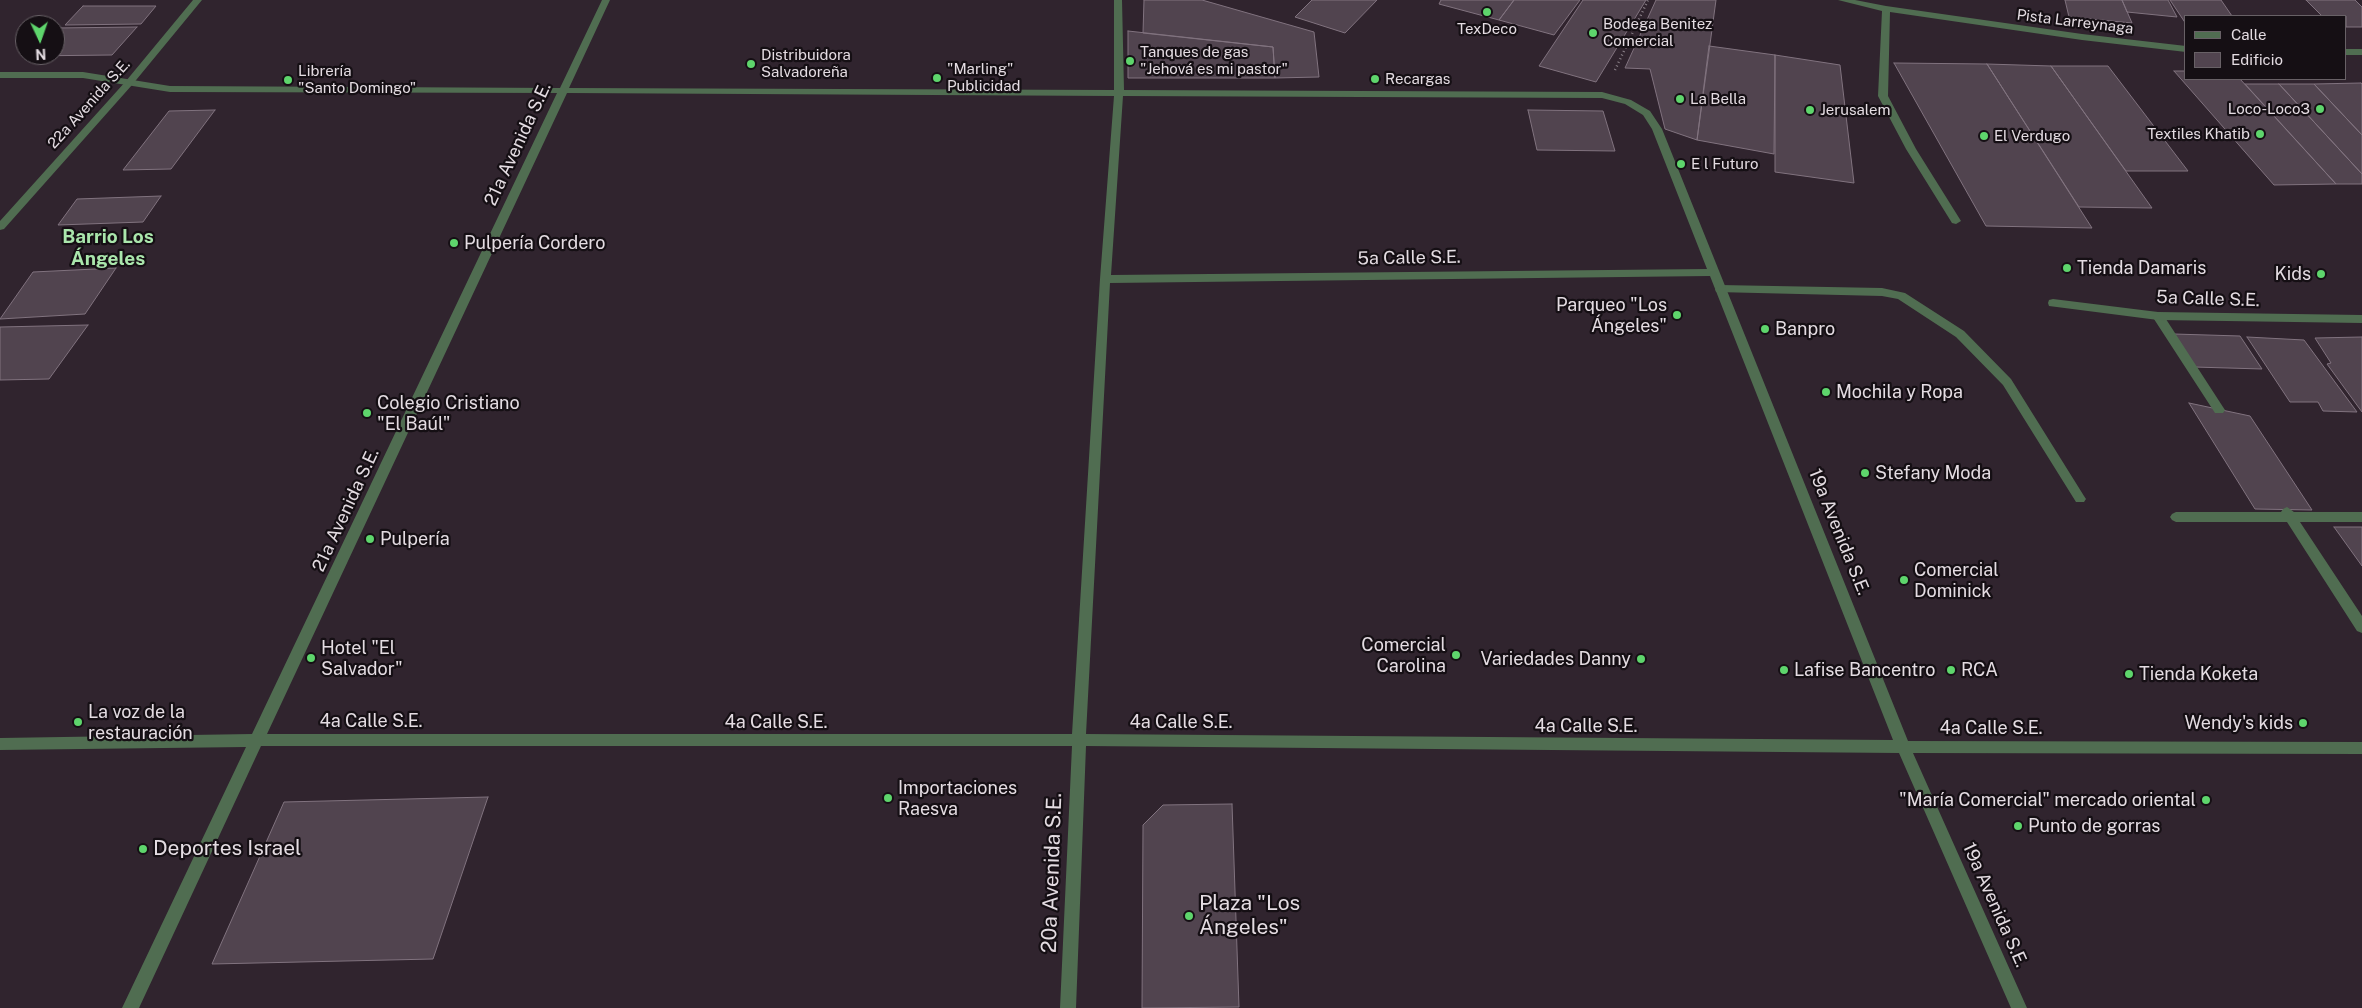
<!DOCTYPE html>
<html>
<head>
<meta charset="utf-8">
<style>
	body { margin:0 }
	#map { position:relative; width:2362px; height:1008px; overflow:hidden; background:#30242e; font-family:"Public Sans",sans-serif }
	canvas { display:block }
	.legend { position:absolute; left:2184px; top:15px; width:162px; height:65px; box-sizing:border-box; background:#150f14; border:1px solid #686166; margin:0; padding:6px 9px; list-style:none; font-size:15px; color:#e4dce2 }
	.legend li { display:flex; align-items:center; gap:10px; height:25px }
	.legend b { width:25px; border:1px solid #686166 }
	.north { position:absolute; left:15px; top:15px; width:50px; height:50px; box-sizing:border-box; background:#150f14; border:1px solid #686166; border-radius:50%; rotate:177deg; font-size:14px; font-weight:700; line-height:20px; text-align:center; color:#e4dce2 }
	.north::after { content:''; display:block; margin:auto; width:18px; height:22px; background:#5ed56c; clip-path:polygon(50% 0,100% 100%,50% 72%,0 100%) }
</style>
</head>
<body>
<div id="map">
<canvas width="2362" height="1008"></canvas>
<ul class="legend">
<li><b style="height:6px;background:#506d51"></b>Calle</li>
<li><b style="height:14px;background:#51444f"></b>Edificio</li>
</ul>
<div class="north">N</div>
</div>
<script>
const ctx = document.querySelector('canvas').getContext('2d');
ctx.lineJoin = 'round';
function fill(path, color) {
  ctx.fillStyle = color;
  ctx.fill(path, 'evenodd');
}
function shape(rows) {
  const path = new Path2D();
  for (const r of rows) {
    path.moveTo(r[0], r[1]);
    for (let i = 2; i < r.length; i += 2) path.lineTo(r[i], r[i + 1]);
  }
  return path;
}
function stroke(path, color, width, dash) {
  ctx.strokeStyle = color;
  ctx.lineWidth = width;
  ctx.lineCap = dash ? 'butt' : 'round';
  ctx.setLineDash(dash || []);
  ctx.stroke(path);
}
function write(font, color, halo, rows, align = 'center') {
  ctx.font = font + ' "Public Sans",sans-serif';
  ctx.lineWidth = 4.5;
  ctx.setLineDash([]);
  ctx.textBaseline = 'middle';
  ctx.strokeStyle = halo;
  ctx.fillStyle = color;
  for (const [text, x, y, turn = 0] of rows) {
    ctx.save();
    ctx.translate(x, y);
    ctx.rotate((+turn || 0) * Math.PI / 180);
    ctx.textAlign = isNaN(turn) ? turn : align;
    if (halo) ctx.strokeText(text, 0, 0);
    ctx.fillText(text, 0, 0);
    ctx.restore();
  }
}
const building = shape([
	[1144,0,1202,0,1314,32,1319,77,1275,78,1273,47,1143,33,1144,0],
	[1312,0,1377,0,1345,33,1295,17,1312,0],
	[1441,0,1514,0,1499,20,1439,4,1441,0],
	[1514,0,1580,0,1554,35,1499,20,1514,0],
	[1583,0,1646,0,1596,82,1539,66,1583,0],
	[1656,0,1716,0,1697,140,1665,129,1650,69,1625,68,1656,0],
	[2065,0,2122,0,2132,23,2069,17,2065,0],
	[2122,0,2168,0,2177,17,2127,12,2122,0],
	[2170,0,2221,0,2232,16,2186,16,2186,24,2170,0],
	[2306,0,2355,0,2362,7,2362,27,2346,27,2346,16,2322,16,2306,0],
	[83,6,156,6,141,24,65,25,83,6],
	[137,27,112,55,26,56,55,55,55,28,137,27],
	[1128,31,1273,47,1275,78,1128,78,1128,31],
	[1709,46,1775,55,1774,154,1697,140,1709,46],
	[1775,55,1840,65,1854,183,1775,172,1775,55],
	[1894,63,1987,64,2092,228,1986,226,1894,63],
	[1987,64,2051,66,2152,208,2079,207,1987,64],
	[2051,66,2108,66,2188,171,2126,171,2051,66],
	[2174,71,2186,71,2186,79,2240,79,2336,184,2274,185,2174,71],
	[2361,83,2362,84,2362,135,2314,84,2361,83],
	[2245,84,2279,84,2362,174,2362,184,2336,184,2245,84],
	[2279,84,2314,84,2362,135,2362,174,2279,84],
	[215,110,171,169,123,170,169,111,215,110],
	[1528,110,1603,111,1615,151,1537,150,1528,110],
	[161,196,143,222,58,225,77,199,161,196],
	[116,268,85,314,0,319,33,272,116,268],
	[88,325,49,379,0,380,0,327,88,325],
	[2174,334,2240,336,2262,369,2194,367,2174,334],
	[2247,337,2304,340,2357,412,2323,411,2318,402,2290,402,2247,337],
	[2362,337,2362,412,2327,364,2331,363,2315,338,2362,337],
	[2189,403,2250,416,2312,510,2255,509,2189,403],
	[2334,527,2362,527,2362,566,2334,527],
	[488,797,433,959,212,964,284,802,488,797],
	[1232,804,1239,1007,1142,1008,1143,825,1163,805,1232,804]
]);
const path = shape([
	[1615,70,1648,0]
]);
const service = shape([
	[1720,285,1882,288,1905,293,1964,331,2011,379,2084,496,2086,499,2084,502,2076,502,2003,385,1956,337,1898,299,1882,296,1716,292,1715,289,1720,285],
	[2158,312,2162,313,2223,407,2225,410,2223,413,2215,413,2152,316,2158,312],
	[2287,507,2294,512,2362,512,2362,522,2300,522,2362,616,2362,633,2357,631,2287,522,2176,522,2172,520,2170,517,2172,514,2176,512,2281,512,2283,509,2287,507]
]);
const minor = shape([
	[602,0,610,0,569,88,1114,90,1114,0,1122,0,1124,90,1602,92,1631,100,1650,111,1662,129,1908,741,2362,742,2362,754,1913,753,2027,1008,2011,1008,1899,753,1086,746,1076,1008,1060,1008,1072,746,261,746,139,1008,122,1008,246,747,0,750,0,738,252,734,557,93,170,92,83,78,0,78,0,72,83,72,170,86,560,88,602,0],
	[567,93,1114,96,1100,279,1072,734,267,734,567,93],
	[1123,96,1602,98,1625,104,1643,115,1652,129,1707,269,1111,275,1123,96],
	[1710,276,1893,740,1086,734,1110,283,1710,276],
	[1838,0,1855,0,1886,6,2082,34,2186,46,2186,52,2082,40,1890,12,1888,96,1916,149,1961,221,1956,224,1952,223,1906,149,1878,96,1882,11,1838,0],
	[2346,49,2362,49,2362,55,2346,55,2346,49],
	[2053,299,2158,312,2362,315,2362,323,2158,320,2049,306,2048,303,2049,300,2053,299]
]);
const tertiary = shape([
	[193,0,202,0,132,85,4,229,0,230,0,221,126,81,193,0]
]);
const markers = [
	[1487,12,5,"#5ed56c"],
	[1593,33,5,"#5ed56c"],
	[1130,61,5,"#5ed56c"],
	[751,64,5,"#5ed56c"],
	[937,78,5,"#5ed56c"],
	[1375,79,5,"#5ed56c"],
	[288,80,5,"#5ed56c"],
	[1680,99,5,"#5ed56c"],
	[2320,109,5,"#5ed56c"],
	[1810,110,5,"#5ed56c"],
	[2260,134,5,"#5ed56c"],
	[1984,136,5,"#5ed56c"],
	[1681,164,5,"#5ed56c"],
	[454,243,5,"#5ed56c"],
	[2067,268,5,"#5ed56c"],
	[2321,274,5,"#5ed56c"],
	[1677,315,5,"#5ed56c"],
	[1765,329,5,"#5ed56c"],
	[1826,392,5,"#5ed56c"],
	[367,413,5,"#5ed56c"],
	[1865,473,5,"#5ed56c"],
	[370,539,5,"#5ed56c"],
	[1904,580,5,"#5ed56c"],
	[1456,655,5,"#5ed56c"],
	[311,658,5,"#5ed56c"],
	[1641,659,5,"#5ed56c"],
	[1784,670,5,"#5ed56c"],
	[1951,670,5,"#5ed56c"],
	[2129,674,5,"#5ed56c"],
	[78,722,5,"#5ed56c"],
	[2303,723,5,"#5ed56c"],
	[888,798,5,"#5ed56c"],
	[2206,800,5,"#5ed56c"],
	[2018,826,5,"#5ed56c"],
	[143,849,5,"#5ed56c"],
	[1189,916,5,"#5ed56c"]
];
const farStreetnames = [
	["Pista Larreynaga",2075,22,7],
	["22a Avenida S.E.",89,104,-48]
];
const farPoinames = [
	["Bodega Benitez",1603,24],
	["Comercial",1603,41],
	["TexDeco",1487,29,"center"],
	["Tanques de gas",1140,52],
	["\"Jehová es mi pastor\"",1140,69],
	["Distribuidora",761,55],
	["Salvadoreña",761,72],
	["\"Marling\"",947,69],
	["Publicidad",947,86],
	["Librería",298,71],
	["\"Santo Domingo\"",298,88],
	["Recargas",1385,79],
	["La Bella",1690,99],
	["Loco-Loco3",2310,109,"right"],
	["Jerusalem",1820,110],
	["Textiles Khatib",2250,134,"right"],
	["El Verdugo",1994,136],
	["E l Futuro",1691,164]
];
const streetNames = [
	["21a Avenida S.E.",518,144,-65],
	["5a Calle S.E.",1409,258,-1],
	["5a Calle S.E.",2208,299,2],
	["21a Avenida S.E.",346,510,-65],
	["19a Avenida S.E.",1839,532,68],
	["4a Calle S.E.",371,721],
	["4a Calle S.E.",776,722],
	["4a Calle S.E.",1181,722],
	["4a Calle S.E.",1586,726],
	["4a Calle S.E.",1991,728],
	["19a Avenida S.E.",1995,905,66]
];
const poiNames = [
	["Pulpería Cordero",464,243],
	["Tienda Damaris",2077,268],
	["Kids",2311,274,"right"],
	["Parqueo \"Los",1667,305,"right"],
	["Ángeles\"",1667,326,"right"],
	["Banpro",1775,329],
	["Mochila y Ropa",1836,392],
	["Colegio Cristiano",377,403],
	["\"El Baúl\"",377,424],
	["Stefany Moda",1875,473],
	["Pulpería",380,539],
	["Comercial",1914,570],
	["Dominick",1914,591],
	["Comercial",1446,645,"right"],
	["Carolina",1446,666,"right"],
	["Hotel \"El",321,648],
	["Salvador\"",321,669],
	["Variedades Danny",1631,659,"right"],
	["Lafise Bancentro",1794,670],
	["RCA",1961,670],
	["Tienda Koketa",2139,674],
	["La voz de la",88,712],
	["restauración",88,733],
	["Wendy's kids",2293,723,"right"],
	["Importaciones",898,788],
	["Raesva",898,809],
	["\"María Comercial\" mercado oriental",2196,800,"right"],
	["Punto de gorras",2028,826]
];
const neighbourhoodNames = [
	["Barrio Los",108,237],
	["Ángeles",108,259]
];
const nearPoinames = [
	["Deportes Israel",153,849],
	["Plaza \"Los",1199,904],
	["Ángeles\"",1199,928]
];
const nearStreetnames = [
	["20a Avenida S.E.",1052,873,-88]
];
fill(building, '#51444f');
stroke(building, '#81737f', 1);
stroke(path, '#8a8088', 2.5, [1, 3]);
fill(service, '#506d51');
fill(minor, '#506d51');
fill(tertiary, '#506d51');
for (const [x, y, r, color] of markers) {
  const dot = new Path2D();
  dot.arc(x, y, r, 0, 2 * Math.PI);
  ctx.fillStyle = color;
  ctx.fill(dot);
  stroke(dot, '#150f14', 2);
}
write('15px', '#e4dce2', '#150f14', farStreetnames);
write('15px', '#e4dce2', '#150f14', farPoinames, 'left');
write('18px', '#e4dce2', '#150f14', streetNames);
write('18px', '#e4dce2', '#150f14', poiNames, 'left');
write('bold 19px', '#aae6ac', '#150f14', neighbourhoodNames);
write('21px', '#e4dce2', '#150f14', nearPoinames, 'left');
write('21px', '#e4dce2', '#150f14', nearStreetnames);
</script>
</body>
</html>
